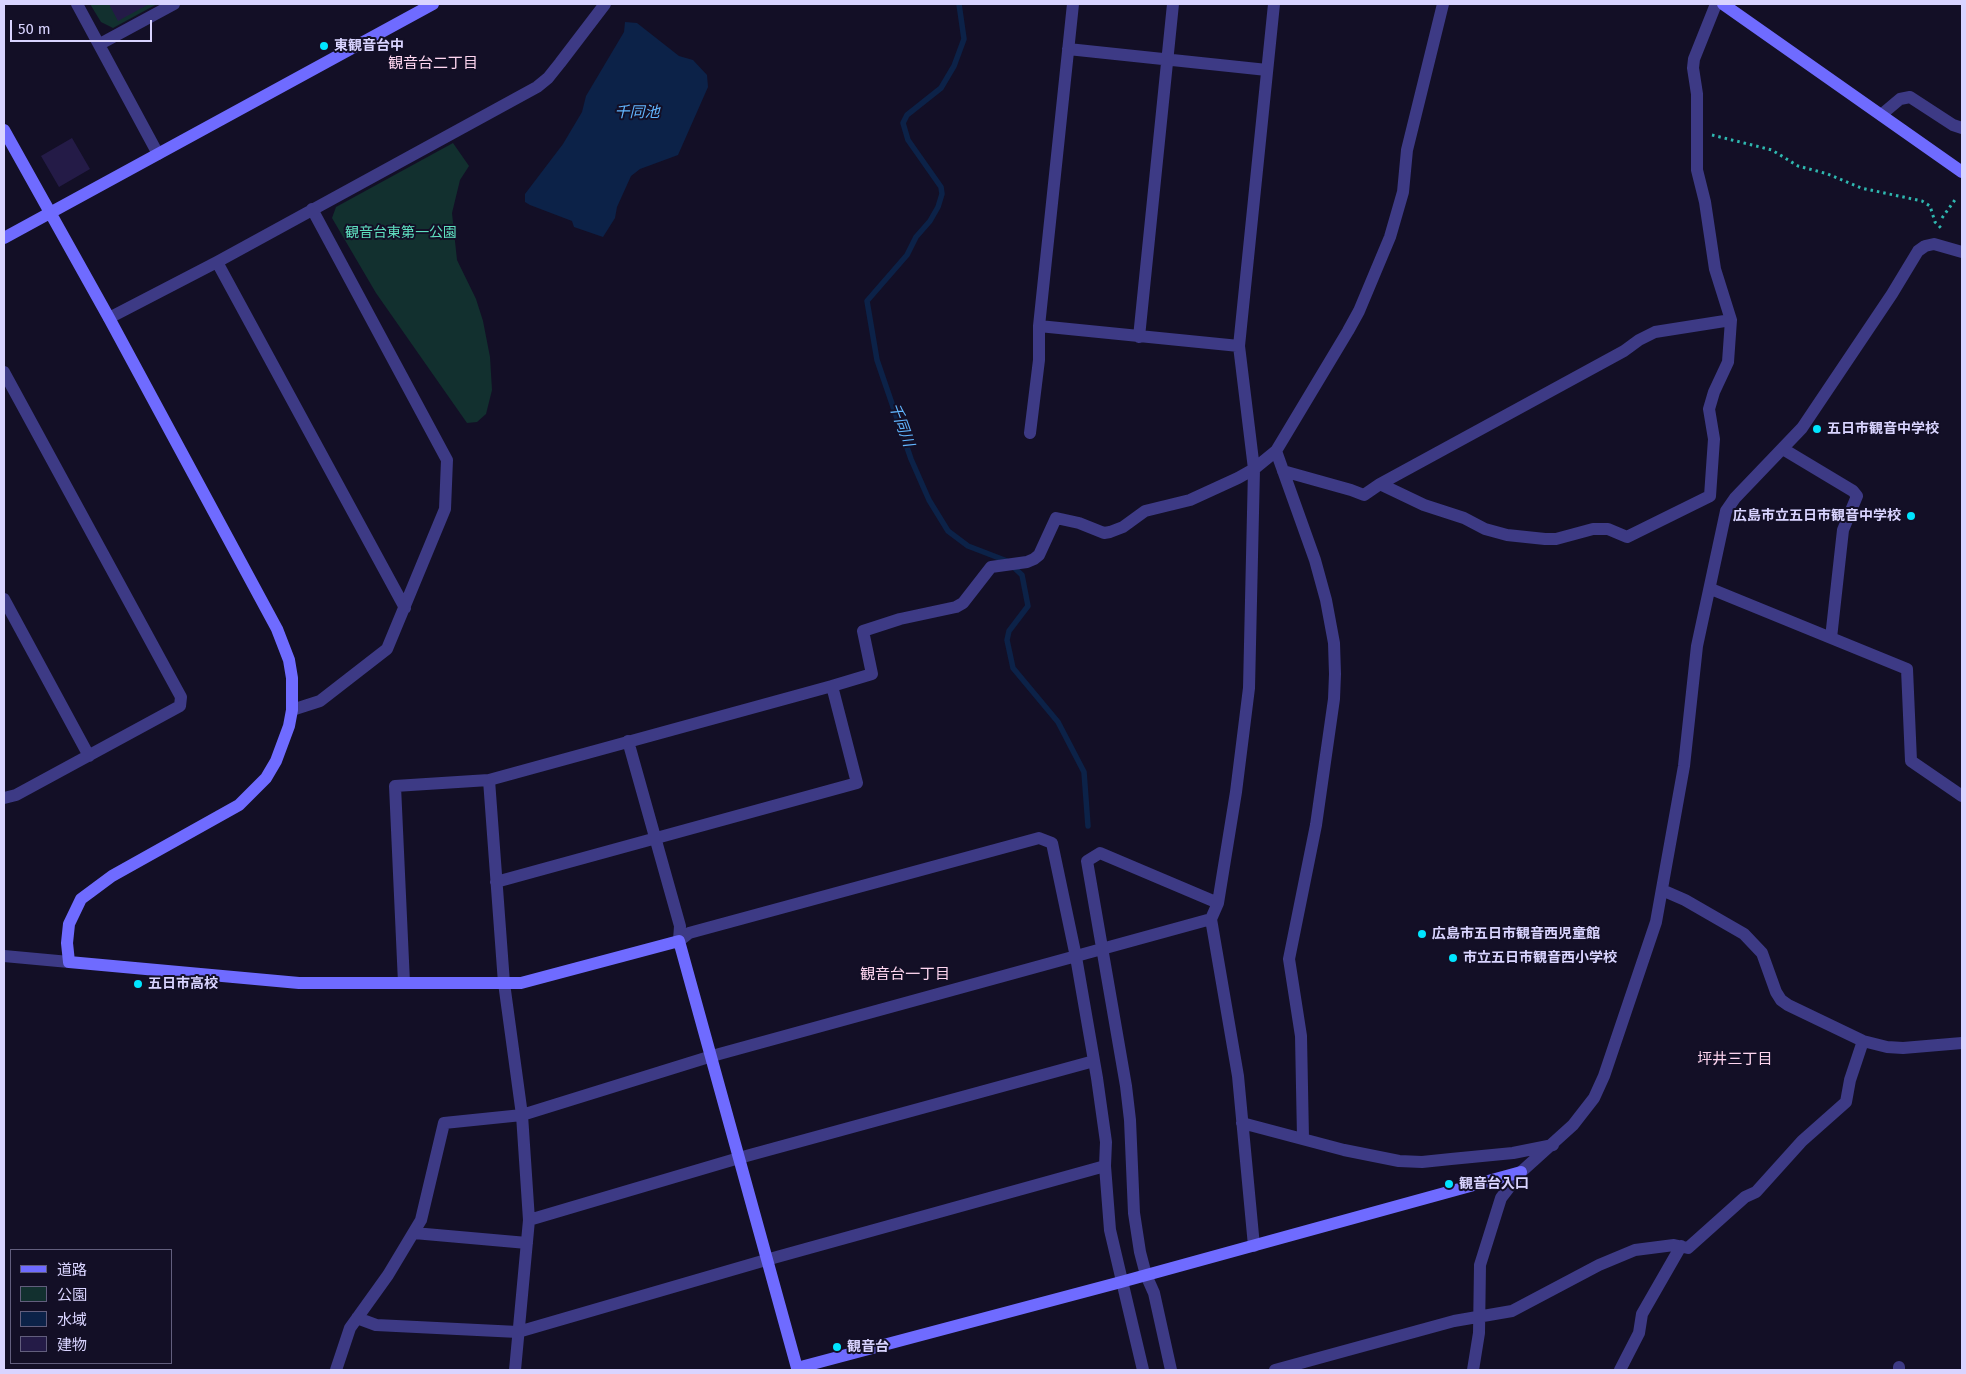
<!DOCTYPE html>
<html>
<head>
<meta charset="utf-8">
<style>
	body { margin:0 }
	#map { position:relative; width:1966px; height:1374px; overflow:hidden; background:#130f26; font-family:"Fira Sans","Noto Sans JP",sans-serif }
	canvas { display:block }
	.frame { position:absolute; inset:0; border:5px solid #d9d4ff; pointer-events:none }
	.legend { position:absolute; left:10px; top:1249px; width:162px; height:115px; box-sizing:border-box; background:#130f26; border:1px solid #625e7d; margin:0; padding:6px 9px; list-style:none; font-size:15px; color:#d9d4ff }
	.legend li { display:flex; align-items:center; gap:10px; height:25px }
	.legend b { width:25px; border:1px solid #625e7d }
	.scale { position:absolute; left:10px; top:20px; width:142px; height:22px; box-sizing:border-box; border:2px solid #d9d4ff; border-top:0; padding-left:6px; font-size:15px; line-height:18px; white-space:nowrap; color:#d9d4ff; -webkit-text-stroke:4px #130f26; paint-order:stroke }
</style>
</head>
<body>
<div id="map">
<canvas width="1966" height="1374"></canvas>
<div class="frame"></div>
<ul class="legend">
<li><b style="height:6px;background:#6f6bff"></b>道路</li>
<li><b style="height:14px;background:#12302f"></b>公園</li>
<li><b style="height:14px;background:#0c2248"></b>水域</li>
<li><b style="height:14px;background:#241b47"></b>建物</li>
</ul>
<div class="scale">50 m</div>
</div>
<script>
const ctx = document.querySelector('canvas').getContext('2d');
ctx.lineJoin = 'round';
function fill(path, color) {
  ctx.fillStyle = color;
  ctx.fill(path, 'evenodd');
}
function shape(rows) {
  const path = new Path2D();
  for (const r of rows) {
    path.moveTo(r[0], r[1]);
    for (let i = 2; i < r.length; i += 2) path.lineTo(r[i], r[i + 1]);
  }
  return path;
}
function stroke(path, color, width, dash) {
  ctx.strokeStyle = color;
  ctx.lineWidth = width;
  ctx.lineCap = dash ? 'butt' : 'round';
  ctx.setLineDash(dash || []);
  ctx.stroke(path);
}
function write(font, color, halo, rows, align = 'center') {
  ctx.font = font + ' "Fira Sans","Noto Sans JP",sans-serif';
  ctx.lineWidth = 4;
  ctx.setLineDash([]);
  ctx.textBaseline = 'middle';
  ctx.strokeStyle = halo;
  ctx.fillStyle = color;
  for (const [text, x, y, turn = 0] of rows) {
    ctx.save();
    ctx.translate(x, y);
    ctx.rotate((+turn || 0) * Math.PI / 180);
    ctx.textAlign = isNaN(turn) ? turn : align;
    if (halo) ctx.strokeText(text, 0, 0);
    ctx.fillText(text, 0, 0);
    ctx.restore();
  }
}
const green = shape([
	[90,4,157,4,113,28,101,22],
	[453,143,469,166,460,180,452,213,457,260,476,299,483,321,490,357,492,390,486,414,477,422,467,423,376,293,332,218,336,207]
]);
const water = shape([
	[625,22,637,23,679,56,693,60,707,75,708,87,678,155,640,169,631,176,617,207,615,218,603,237,574,227,572,221,530,205,525,202,525,194,563,144,582,112,586,96,624,32]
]);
const stream = shape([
	[959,4,964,39,954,66,941,88,907,115,903,123,908,140,941,187,942,194,938,207,930,221,916,237,907,255,867,301,877,360,911,459,929,500,948,531,968,546,1007,561,1022,575,1028,606,1009,631,1007,640,1013,668,1058,722,1084,772,1088,826]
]);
const building = shape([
	[109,4,149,4,118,21],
	[72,138,90,169,59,187,41,156]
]);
const path = shape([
	[1712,135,1772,150,1798,166,1828,174,1861,188,1922,201,1930,206,1935,222,1942,229],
	[1942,218,1957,197]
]);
const street = shape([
	[77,4,158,154],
	[100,44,174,4],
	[1068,49,1267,70],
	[1881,115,1900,99,1910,97,1953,125,1962,128],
	[217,262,405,608],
	[109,318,217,262,537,87,548,78,560,63,605,4],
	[1039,326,1073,4],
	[1139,337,1173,4],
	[4,372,181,697,180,706,16,795,4,798],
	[1030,433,1039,360,1039,326,1239,346],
	[1783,449,1853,491,1857,496,1843,530,1831,638],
	[1276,451,1315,560,1326,600,1334,643,1335,674,1334,699,1316,825,1289,959,1301,1036,1303,1138],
	[1283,471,1351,490,1364,495,1380,484,1624,351,1639,340,1655,332,1731,320],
	[1380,484,1424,505,1464,518,1485,529,1507,535,1545,539,1556,539,1593,529,1608,529,1627,537,1710,496],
	[1710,496,1714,439,1709,409,1714,392,1728,362,1731,320,1715,269,1705,202,1697,170,1697,94,1693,68,1694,59,1716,4],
	[1711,589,1907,669,1911,761,1962,796],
	[4,599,89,756],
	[832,686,872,674,863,631,900,619,956,607,963,603,991,567,1027,562,1034,559,1039,555,1056,518,1079,523,1104,533,1110,532,1123,527,1145,511,1190,500,1238,478,1254,469,1276,451,1348,331,1359,311,1390,237,1403,192,1407,150,1443,4],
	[292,710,320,701,387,649,445,509,447,460,312,209],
	[628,741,680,926,679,941,689,933,1039,838,1052,843,1076,957,1097,1078,1106,1142,1105,1166,1110,1230,1143,1370],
	[489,780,504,983,522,1115,529,1220,515,1370],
	[1662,890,1685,900,1744,934,1762,953,1776,992,1781,1000,1788,1005,1863,1041,1887,1047,1903,1048,1962,1043],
	[4,956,69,962],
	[404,983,395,786,489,780,832,686,857,783,496,882],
	[1242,1123,1344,1150,1399,1161,1422,1162,1451,1159,1513,1153,1553,1145],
	[529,1220,739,1158,1094,1061],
	[414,1233,527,1243],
	[1254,1246,1238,1076,1211,919,1218,903,1236,792,1249,688,1254,469,1239,346,1274,4],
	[357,1318,376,1325,518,1332,766,1260,1105,1166],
	[1899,1367,1899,1370],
	[336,1370,350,1328,388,1275,421,1220,444,1123,522,1115,712,1056,1211,919],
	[1171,1370,1154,1293,1146,1275,1140,1252,1134,1213,1130,1120,1126,1086,1087,861,1100,853,1218,903],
	[1275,1370,1454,1321,1512,1311,1599,1265,1635,1250,1674,1245,1688,1248,1745,1197,1756,1192,1802,1141,1846,1102,1850,1080,1863,1041],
	[1473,1370,1479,1333,1480,1265,1501,1198,1521,1172,1573,1125,1594,1098,1604,1076,1656,922,1684,766,1697,646,1726,511,1735,498,1802,428,1892,294,1918,251,1925,246,1934,244,1962,252],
	[1620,1370,1639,1333,1642,1314,1681,1246]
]);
const secondary = shape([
	[1723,4,1962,172],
	[4,130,109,318,277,629,289,660,292,678,292,710,289,726,276,761,266,778,239,805,112,876,81,899,69,924,67,943,69,962,299,983,521,983,679,941,797,1368,1121,1282,1521,1172],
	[4,238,433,4]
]);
const markers = [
	[324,46,5,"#00e5ff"],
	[1817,429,5,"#00e5ff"],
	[1911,516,5,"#00e5ff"],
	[1422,934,5,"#00e5ff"],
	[1453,958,5,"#00e5ff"],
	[138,984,5,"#00e5ff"],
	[1449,1184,5,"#00e5ff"],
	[837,1347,5,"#00e5ff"]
];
const poiNames = [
	["東観音台中",334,46],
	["五日市観音中学校",1827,429],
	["広島市立五日市観音中学校",1901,516,"right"],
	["広島市五日市観音西児童館",1432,934],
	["市立五日市観音西小学校",1463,958],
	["五日市高校",148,984],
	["観音台入口",1459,1184],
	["観音台",847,1347]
];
const parkNames = [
	["観音台東第一公園",401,233]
];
const neighbourhoodNames = [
	["観音台二丁目",433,64],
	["観音台一丁目",905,975],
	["坪井三丁目",1735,1060]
];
const waterNames = [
	["千同池",637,113],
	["千同川",901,425,70]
];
fill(green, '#12302f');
fill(water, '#0c2248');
stroke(stream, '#0c2248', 5.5);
fill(building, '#241b47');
stroke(path, '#2fb8b0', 3, [2.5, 4]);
stroke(street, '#3d3a85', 12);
stroke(secondary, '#6f6bff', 12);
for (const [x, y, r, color] of markers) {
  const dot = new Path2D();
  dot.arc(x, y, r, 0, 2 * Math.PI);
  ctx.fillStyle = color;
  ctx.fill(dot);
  stroke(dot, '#130f26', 2);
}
write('bold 14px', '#d9d4ff', '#130f26', poiNames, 'left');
write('14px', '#5fe0c0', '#130f26', parkNames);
write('15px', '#ffd6f0', '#130f26', neighbourhoodNames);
write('italic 15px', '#62b6ff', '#130f26', waterNames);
</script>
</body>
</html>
